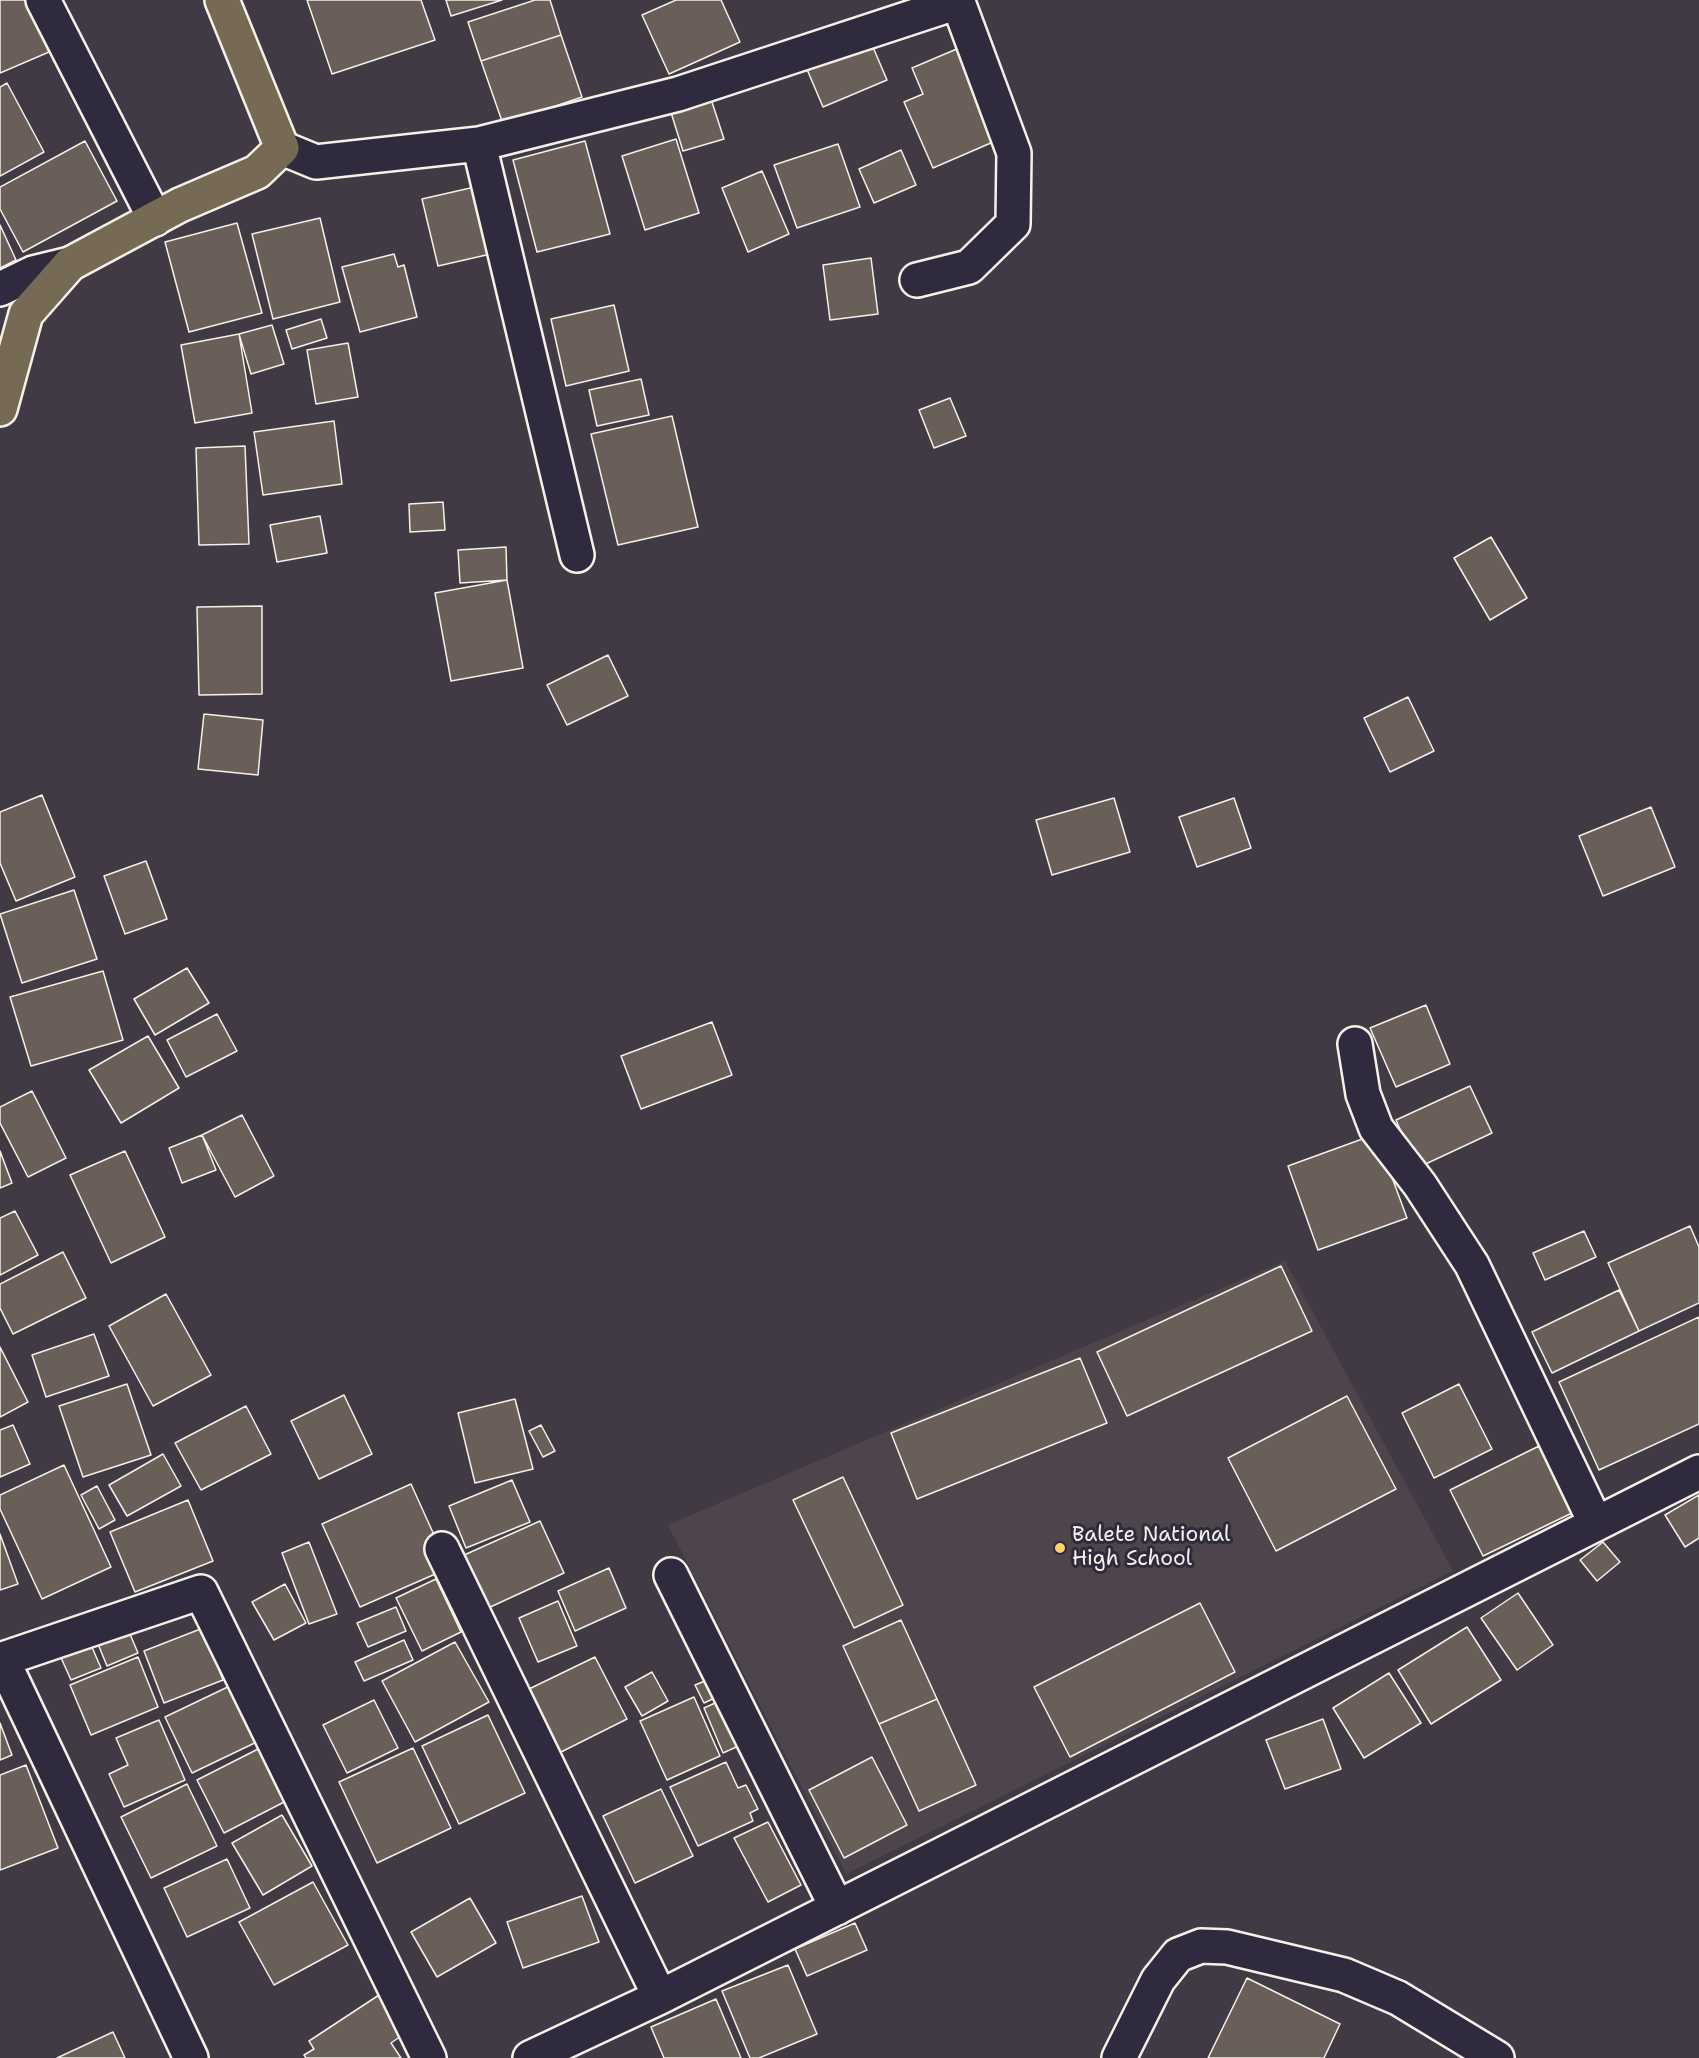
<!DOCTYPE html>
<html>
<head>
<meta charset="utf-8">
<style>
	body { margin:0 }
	canvas { display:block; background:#413a45 }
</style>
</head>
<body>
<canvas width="1699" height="2058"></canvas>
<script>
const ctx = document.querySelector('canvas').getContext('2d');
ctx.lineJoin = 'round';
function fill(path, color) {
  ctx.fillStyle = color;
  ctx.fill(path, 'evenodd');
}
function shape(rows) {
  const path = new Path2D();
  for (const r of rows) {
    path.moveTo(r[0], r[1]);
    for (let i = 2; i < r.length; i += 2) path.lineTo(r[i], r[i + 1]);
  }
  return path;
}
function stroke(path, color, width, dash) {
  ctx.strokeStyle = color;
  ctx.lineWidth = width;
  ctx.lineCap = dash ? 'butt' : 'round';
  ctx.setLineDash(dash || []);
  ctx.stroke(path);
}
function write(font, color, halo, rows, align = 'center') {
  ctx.font = font + ' "Shantell Sans",sans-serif';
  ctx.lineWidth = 6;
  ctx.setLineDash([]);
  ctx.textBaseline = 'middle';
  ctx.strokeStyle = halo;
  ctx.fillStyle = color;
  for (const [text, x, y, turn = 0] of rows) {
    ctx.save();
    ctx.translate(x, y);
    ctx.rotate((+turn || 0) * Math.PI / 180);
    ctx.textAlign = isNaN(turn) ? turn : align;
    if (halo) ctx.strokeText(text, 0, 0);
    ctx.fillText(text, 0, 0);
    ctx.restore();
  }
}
const built = shape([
	[1285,1261,1453,1571,846,1874,668,1525]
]);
const building = shape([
	[0,0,26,0,49,52,0,73,0,0],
	[307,0,421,0,435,40,332,74,307,0],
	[446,0,502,0,451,16,446,0],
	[535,0,550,0,561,35,481,61,468,22,535,0],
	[676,0,721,0,740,42,669,74,642,15,676,0],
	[561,35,582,97,503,124,481,61,561,35],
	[870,40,887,80,823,107,806,67,870,40],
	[959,48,1000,139,933,168,904,102,923,94,912,68,959,48],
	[7,83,44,152,0,176,0,87,7,83],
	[709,93,724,139,683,151,669,106,709,93],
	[676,139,699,213,645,230,622,156,676,139],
	[85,141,117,201,23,252,0,209,0,187,85,141],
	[585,141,610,234,537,252,513,160,585,141],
	[838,144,860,207,797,228,774,165,838,144],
	[901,150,916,185,874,203,859,169,901,150],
	[762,171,789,234,748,252,722,188,762,171],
	[479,186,495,253,438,266,422,199,479,186],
	[320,218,340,302,273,319,252,234,320,218],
	[237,223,262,313,189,332,165,242,237,223],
	[0,225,16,260,0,268,0,225],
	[394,254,398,267,404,265,417,317,360,332,342,267,394,254],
	[871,258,878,314,830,320,823,265,871,258],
	[614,305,629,371,566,386,551,319,614,305],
	[321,319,327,338,292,349,286,330,321,319],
	[272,325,284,364,251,374,239,334,272,325],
	[239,334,252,413,195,423,181,345,239,334],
	[348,343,358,397,316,404,307,350,348,343],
	[641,379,649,415,597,426,589,390,641,379],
	[950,398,966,436,934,448,919,410,950,398],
	[672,416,698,527,618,545,591,434,672,416],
	[334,421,342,484,263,495,254,432,334,421],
	[245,446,249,544,199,545,196,448,245,446],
	[443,502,445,530,410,532,409,504,443,502],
	[320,516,327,553,277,562,270,525,320,516],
	[1491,537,1527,598,1490,620,1454,558,1491,537],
	[506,547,507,580,460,583,458,550,506,547],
	[507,580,523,668,451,681,435,593,507,580],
	[262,606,262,694,199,695,197,607,262,606],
	[608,655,628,696,567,725,547,685,608,655],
	[1408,697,1434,751,1390,772,1364,718,1408,697],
	[204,714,263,720,258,775,198,769,204,714],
	[42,795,75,877,16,901,0,863,0,812,42,795],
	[1114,798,1130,852,1052,875,1036,820,1114,798],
	[1234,798,1251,848,1197,867,1179,817,1234,798],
	[1651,807,1675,867,1603,896,1579,836,1651,807],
	[146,861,167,919,125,934,104,876,146,861],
	[74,890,97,959,22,983,0,914,74,890],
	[187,968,209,1003,155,1035,134,999,187,968],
	[103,971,123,1040,31,1066,10,997,103,971],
	[1426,1005,1450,1064,1396,1087,1370,1028,1426,1005],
	[217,1014,237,1051,186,1077,167,1040,217,1014],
	[712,1022,732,1075,641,1109,621,1056,712,1022],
	[148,1036,179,1088,121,1123,89,1070,148,1036],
	[1470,1086,1492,1133,1417,1168,1396,1120,1470,1086],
	[32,1091,66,1158,28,1177,0,1123,0,1107,32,1091],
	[242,1115,274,1176,235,1197,202,1135,242,1115],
	[1376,1134,1407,1218,1318,1250,1288,1166,1376,1134],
	[202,1135,216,1170,182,1183,169,1148,202,1135],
	[0,1151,12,1183,0,1188,0,1151],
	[125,1151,165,1237,111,1263,70,1175,125,1151],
	[15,1211,38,1255,0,1275,0,1218,15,1211],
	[1690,1226,1699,1247,1699,1303,1639,1331,1608,1263,1690,1226],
	[1584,1231,1596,1257,1545,1280,1533,1253,1584,1231],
	[63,1252,86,1298,13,1334,0,1308,0,1284,63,1252],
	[1281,1266,1312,1331,1127,1416,1097,1352,1281,1266],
	[1619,1290,1639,1331,1552,1373,1532,1332,1619,1290],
	[166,1294,211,1375,153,1406,109,1326,166,1294],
	[1699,1317,1699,1424,1599,1470,1559,1382,1699,1317],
	[94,1334,109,1376,46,1397,32,1355,94,1334],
	[0,1347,28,1402,0,1417,0,1347],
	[1080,1358,1107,1423,917,1499,891,1433,1080,1358],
	[127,1384,151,1455,83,1477,59,1406,127,1384],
	[1459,1384,1492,1449,1434,1478,1402,1413,1459,1384],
	[344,1395,372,1454,319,1479,291,1421,344,1395],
	[1347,1396,1396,1489,1276,1551,1228,1458,1347,1396],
	[515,1399,533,1469,475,1483,458,1413,515,1399],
	[246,1406,271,1454,201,1490,175,1443,246,1406],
	[13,1425,30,1464,0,1477,0,1430,13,1425],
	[541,1425,555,1451,543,1457,529,1431,541,1425],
	[1539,1446,1572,1513,1483,1556,1450,1490,1539,1446],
	[163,1454,181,1486,127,1516,109,1485,163,1454],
	[64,1465,111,1567,42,1599,0,1509,0,1495,64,1465],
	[843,1477,903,1605,854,1628,793,1500,843,1477],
	[512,1480,530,1522,466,1548,449,1506,512,1480],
	[411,1484,449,1568,360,1607,322,1524,411,1484],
	[97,1486,115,1520,99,1529,81,1495,97,1486],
	[1699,1495,1699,1538,1685,1547,1665,1515,1699,1495],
	[188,1500,213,1561,135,1592,110,1532,188,1500],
	[540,1521,564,1573,486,1609,462,1556,540,1521],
	[0,1534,18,1584,0,1590,0,1534],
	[309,1542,337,1614,309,1624,282,1553,309,1542],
	[1603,1542,1620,1562,1597,1581,1580,1560,1603,1542],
	[609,1568,626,1608,575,1631,558,1591,609,1568],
	[436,1579,461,1632,422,1651,396,1598,436,1579],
	[285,1584,306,1623,274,1640,252,1602,285,1584],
	[1518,1593,1553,1645,1517,1670,1481,1618,1518,1593],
	[558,1601,577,1646,538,1662,519,1618,558,1601],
	[1200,1603,1235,1672,1070,1757,1034,1687,1200,1603],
	[396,1607,406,1631,368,1647,357,1623,396,1607],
	[901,1620,937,1699,879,1724,843,1646,901,1620],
	[127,1627,138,1653,107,1666,96,1639,127,1627],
	[1467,1627,1501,1680,1431,1724,1398,1670,1467,1627],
	[203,1628,223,1680,164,1703,144,1651,203,1628],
	[88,1638,101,1668,71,1680,58,1651,88,1638],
	[404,1640,413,1660,364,1681,355,1662,404,1640],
	[455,1642,489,1702,415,1742,382,1681,455,1642],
	[138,1657,158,1707,91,1735,70,1685,138,1657],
	[595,1657,627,1719,559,1753,527,1690,595,1657],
	[652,1672,668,1701,642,1716,625,1687,652,1672],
	[1389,1673,1421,1723,1364,1758,1333,1708,1389,1673],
	[715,1677,723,1694,704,1703,695,1685,715,1677],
	[236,1683,263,1739,192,1773,165,1717,236,1683],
	[694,1697,720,1756,667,1780,640,1721,694,1697],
	[724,1699,743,1744,723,1753,704,1708,724,1699],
	[937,1699,976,1785,919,1811,879,1724,937,1699],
	[374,1700,398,1748,347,1773,323,1725,374,1700],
	[488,1715,525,1793,459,1824,422,1746,488,1715],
	[1323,1719,1341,1769,1285,1789,1266,1740,1323,1719],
	[159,1720,185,1780,124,1807,109,1774,128,1765,116,1738,159,1720],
	[0,1723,12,1755,0,1760,0,1723],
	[260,1748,288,1800,224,1833,197,1780,260,1748],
	[413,1748,451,1828,377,1863,339,1782,413,1748],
	[872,1757,907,1825,844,1858,809,1790,872,1757],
	[726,1762,738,1788,746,1785,758,1809,750,1813,753,1821,698,1846,670,1787,726,1762],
	[26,1765,58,1848,0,1870,0,1775,26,1765],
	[187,1784,217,1846,151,1878,121,1817,187,1784],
	[661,1789,693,1856,635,1883,603,1816,661,1789],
	[282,1815,312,1866,263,1895,232,1843,282,1815],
	[768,1822,801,1885,768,1902,734,1838,768,1822],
	[227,1859,250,1908,187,1937,164,1888,227,1859],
	[313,1882,348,1945,274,1985,239,1922,313,1882],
	[582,1896,599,1942,523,1968,507,1922,582,1896],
	[470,1898,496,1943,437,1977,411,1932,470,1898],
	[855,1923,867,1950,807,1976,795,1949,855,1923],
	[788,1965,817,2034,759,2058,750,2058,722,1991,788,1965],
	[1247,1978,1340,2024,1324,2058,1208,2058,1247,1978],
	[379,1995,404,2034,391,2043,401,2058,306,2058,304,2055,314,2049,309,2041,379,1995],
	[716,1999,741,2058,664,2058,651,2027,716,1999],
	[113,2032,125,2058,57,2058,113,2032]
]);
const minor = shape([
	[43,0,155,219],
	[479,144,678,94,958,2,1014,153,1013,224,969,267,917,280],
	[282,148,316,162,479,144,577,555],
	[0,289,33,273,70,264],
	[1355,1044,1363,1094,1376,1128,1420,1185,1472,1265,1596,1524],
	[442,1549,660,1997],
	[671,1575,837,1908],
	[2,1659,191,2058],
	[0,1660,201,1592,429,2058],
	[530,2058,660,1997,1699,1472],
	[1119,2058,1158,1980,1178,1955,1201,1946,1227,1947,1344,1975,1398,1998,1497,2058]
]);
const major = shape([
	[0,409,26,314,70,264,180,205,257,172,282,148,222,0]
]);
const markers = [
	[1060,1548,6,"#ffd166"]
];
const poiNames = [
	["Balete National",1072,1536],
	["High School",1072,1560]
];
fill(built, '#4d454b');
fill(building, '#6a5e59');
stroke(building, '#f4f1e8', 1.5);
stroke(minor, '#f4f1e8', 38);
stroke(major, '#f4f1e8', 38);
stroke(minor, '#2f2a3d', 33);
stroke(major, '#766a54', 33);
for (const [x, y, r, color] of markers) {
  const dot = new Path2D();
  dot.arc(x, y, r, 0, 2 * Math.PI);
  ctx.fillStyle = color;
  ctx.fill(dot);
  stroke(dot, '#2f2a3d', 2);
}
write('21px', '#f4f1e8', '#2f2a3d', poiNames, 'left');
</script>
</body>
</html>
